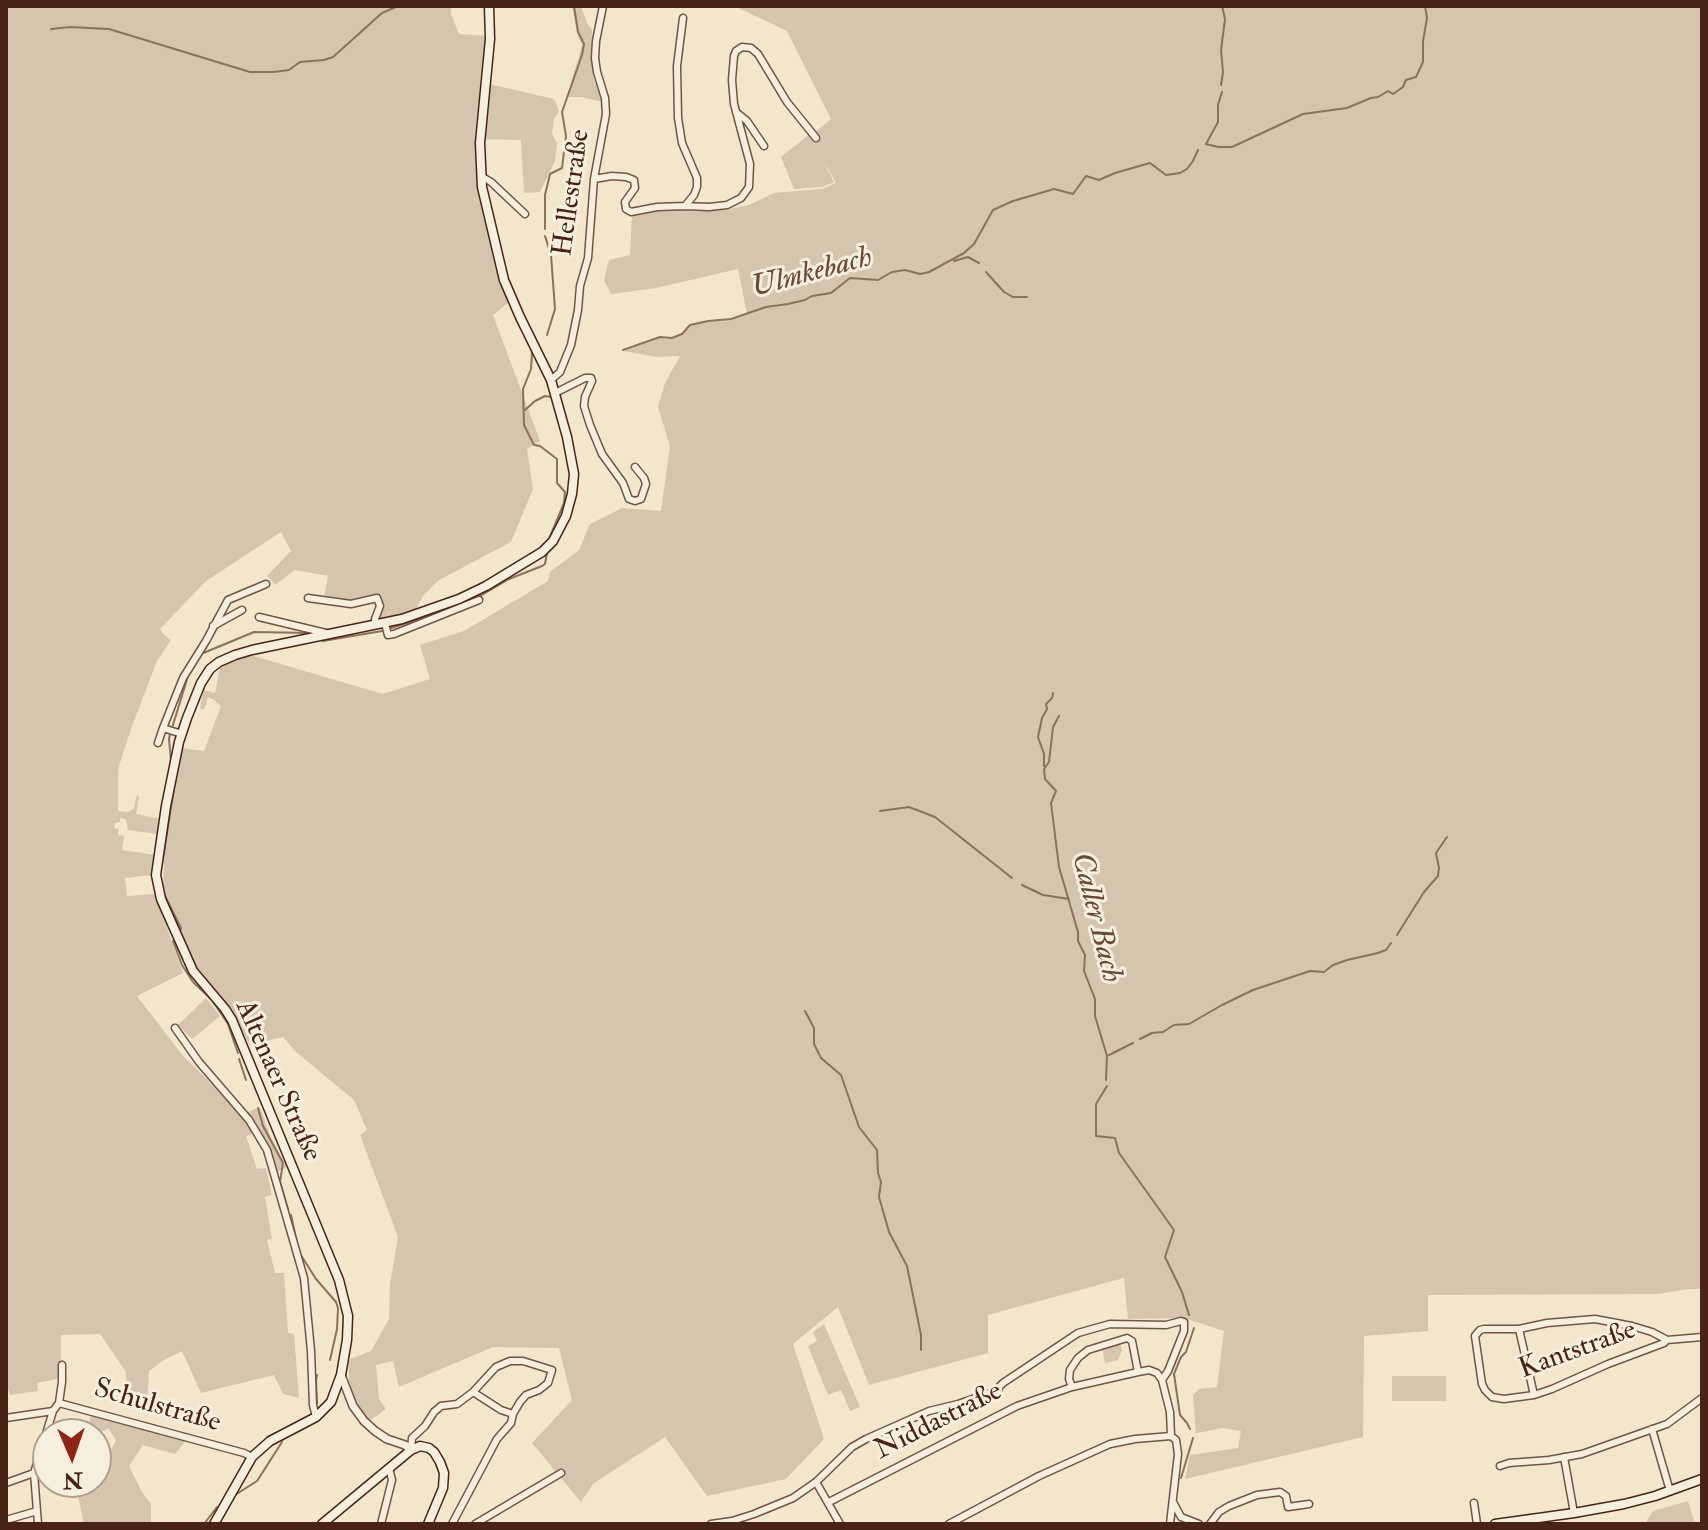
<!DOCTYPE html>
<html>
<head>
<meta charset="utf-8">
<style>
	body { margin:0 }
	#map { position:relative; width:1708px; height:1530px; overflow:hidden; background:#f2e6cd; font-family:"IM FELL Double Pica",serif }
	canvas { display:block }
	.frame { position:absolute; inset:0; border:8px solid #472415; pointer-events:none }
	.north { position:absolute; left:32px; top:1418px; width:80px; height:80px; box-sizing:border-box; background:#f7efde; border:2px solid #b19e8e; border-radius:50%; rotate:178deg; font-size:22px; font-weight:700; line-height:32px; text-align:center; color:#472415 }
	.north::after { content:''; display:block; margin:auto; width:28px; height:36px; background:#8f2418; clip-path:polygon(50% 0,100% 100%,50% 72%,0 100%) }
</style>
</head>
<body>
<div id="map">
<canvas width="1708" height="1530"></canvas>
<div class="frame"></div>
<div class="north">N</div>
</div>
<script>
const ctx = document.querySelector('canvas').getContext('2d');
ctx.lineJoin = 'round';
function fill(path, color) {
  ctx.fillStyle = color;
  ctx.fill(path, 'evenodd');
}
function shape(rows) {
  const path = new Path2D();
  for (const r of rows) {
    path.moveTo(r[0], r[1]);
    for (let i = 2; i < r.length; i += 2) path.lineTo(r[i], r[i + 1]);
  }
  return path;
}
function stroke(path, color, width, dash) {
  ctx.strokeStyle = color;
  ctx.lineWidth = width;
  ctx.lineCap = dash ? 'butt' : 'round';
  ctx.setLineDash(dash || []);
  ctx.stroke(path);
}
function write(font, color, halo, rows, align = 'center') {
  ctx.font = font + ' "IM FELL Double Pica",serif';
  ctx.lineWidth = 6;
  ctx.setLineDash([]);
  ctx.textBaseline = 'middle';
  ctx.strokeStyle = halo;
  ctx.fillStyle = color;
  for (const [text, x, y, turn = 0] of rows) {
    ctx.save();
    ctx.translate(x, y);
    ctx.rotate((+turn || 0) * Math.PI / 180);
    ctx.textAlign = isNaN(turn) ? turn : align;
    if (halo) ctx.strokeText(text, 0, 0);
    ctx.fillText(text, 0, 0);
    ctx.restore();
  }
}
const green = shape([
	[6,6,451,6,451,14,459,34,488,36,482,197,510,301,493,315,540,441,527,449,533,489,511,542,439,580,423,596,413,615,376,625,379,599,351,604,324,598,328,576,295,570,275,585,267,576,291,551,281,532,206,581,160,629,163,634,171,640,157,661,131,729,118,769,118,811,129,812,134,808,137,795,139,796,136,814,160,819,158,834,128,830,126,819,120,818,120,822,115,823,114,828,119,829,118,835,124,836,122,850,155,855,153,875,125,878,127,896,155,894,183,973,137,996,183,1056,243,1114,260,1107,271,1138,287,1167,273,1174,258,1132,246,1136,257,1169,266,1168,272,1195,265,1197,272,1239,267,1240,275,1273,284,1273,288,1333,294,1334,299,1398,283,1394,274,1375,201,1393,182,1351,164,1360,149,1371,147,1400,127,1399,126,1372,100,1334,61,1335,61,1378,37,1383,38,1391,10,1395,6,1380],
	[572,6,581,6,587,23,592,30,591,57,593,76,602,102,582,97,567,97,582,45,577,33],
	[734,6,1702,6,1702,1289,1690,1289,1657,1294,1428,1295,1428,1331,1364,1336,1363,1437,1185,1479,1190,1455,1238,1448,1241,1431,1223,1428,1196,1433,1193,1395,1199,1389,1217,1387,1224,1331,1184,1318,1128,1319,1124,1278,988,1315,988,1353,869,1385,838,1307,793,1344,824,1439,786,1479,707,1496,665,1437,593,1484,581,1502,532,1443,572,1400,559,1348,493,1347,399,1387,393,1361,376,1365,379,1399,386,1409,368,1422,355,1405,350,1390,348,1360,371,1351,389,1319,390,1284,398,1237,360,1135,367,1130,354,1100,296,1052,283,1037,250,1045,227,1007,205,983,180,938,163,888,165,837,172,789,182,748,204,751,221,706,214,700,208,697,204,710,200,708,204,690,215,693,220,668,233,661,250,655,383,694,430,679,420,645,464,631,548,581,550,572,579,550,590,524,622,508,661,511,670,446,658,407,665,383,680,356,656,357,624,351,660,338,673,338,682,334,691,325,708,321,731,320,747,314,738,269,656,288,611,294,604,280,609,260,630,255,632,215,676,208,725,210,749,205,774,193,822,189,836,183,822,158,834,182,822,187,794,189,781,157,811,133,813,134,831,119,787,31],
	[489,84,554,99,559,111,554,119,552,134,557,143,555,161,540,192,524,193,521,140,482,139],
	[206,998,220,1016,192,1039,178,1025],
	[824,1324,860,1407,850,1411,841,1390,828,1395,808,1346,817,1341,813,1332],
	[1120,1342,1122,1350,1118,1360,1105,1363,1102,1347],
	[1392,1376,1446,1376,1446,1401,1392,1401],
	[91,1415,187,1439,175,1454,143,1445,129,1466,142,1492,151,1504,151,1524,84,1524,75,1482,96,1482,96,1455,99,1460,111,1450,116,1440,108,1428,96,1436,96,1434,87,1434],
	[1688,1501,1695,1524,1645,1524,1653,1511]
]);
const stream = shape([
	[51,29,70,27,109,29,250,72,273,72,289,70,300,62,324,60,333,57,382,13,398,6],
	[1221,85,1223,72,1221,50,1225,19,1222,6],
	[1222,92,1218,105,1218,122,1206,144,1218,147,1232,147,1303,114,1347,108,1371,98,1378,97,1388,91,1393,94,1403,87,1406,80,1416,77,1423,62,1423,41,1427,18,1425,6],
	[545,229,545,195,550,174,562,168,566,136,562,112,582,55,584,44,578,32,574,6],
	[545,236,551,255,555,309,547,335],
	[954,261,968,257,979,263],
	[986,272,1004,292,1013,297,1027,297],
	[623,350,660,337,672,338,682,334,690,325,708,321,731,319,766,307,788,304,805,300,812,296,831,293,850,278,878,280,892,272,905,270,920,274,929,272,964,253,974,244,993,210,1013,201,1054,189,1073,194,1086,176,1099,180,1115,173,1150,163,1166,175,1180,173,1187,169,1193,161,1198,150],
	[532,353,531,369,523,389,524,425,534,445,540,446,557,459,557,483,565,492,564,503,549,539],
	[525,410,535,401,545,396,551,397],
	[475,599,509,579,542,566,545,564,547,553],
	[323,641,382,631,447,610],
	[201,654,254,632,311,633],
	[1059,716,1053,727,1049,762,1044,769,1045,779,1056,791,1051,803,1059,867,1078,932,1078,941,1085,955,1084,971,1095,999,1095,1016,1107,1056,1106,1080],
	[172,728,189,673],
	[170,734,169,739,171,761],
	[1044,766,1044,754,1038,737,1042,718,1047,709,1046,704,1052,698,1053,693],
	[880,811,909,807,935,817,1012,878],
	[162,864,176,776],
	[1022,885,1043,895,1069,899],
	[164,894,181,928,180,931],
	[1397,935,1424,892,1438,876,1439,868,1436,853,1447,837],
	[173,941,182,965,193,982,212,1000,228,1024,238,1053],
	[805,1011,814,1028,814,1044,821,1058,841,1075,859,1127,877,1150,878,1173,881,1182,879,1197,889,1232,907,1266,921,1335,921,1350],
	[1140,1039,1152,1033,1163,1032,1174,1025,1189,1024,1222,1005,1253,990,1310,971,1324,972,1333,965,1347,960,1378,953,1386,950,1391,943],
	[1109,1055,1133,1043],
	[239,1059,246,1080],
	[1107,1086,1096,1104,1096,1136,1115,1138,1119,1153,1174,1230,1165,1257,1182,1292,1189,1315],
	[258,1108,263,1126,283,1163,280,1182,288,1209],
	[291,1215,299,1252,316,1279,336,1302,338,1308,337,1329,330,1360],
	[317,1403,316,1381,317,1375],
	[1190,1429,1187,1423,1180,1415,1174,1374,1181,1357,1186,1352,1194,1328],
	[1181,1478,1193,1438],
	[235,1495,257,1481,282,1442],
	[204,1524,217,1507]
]);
const minor = shape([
	[736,112,747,121,764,146],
	[481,176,491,182,525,214],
	[594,179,612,176,626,177,634,180,635,188,625,202,626,209,631,212,657,207,685,206,694,195,697,187,697,178,682,143,678,118,677,66,683,18],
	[685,206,709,207,727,205,741,198,749,187,750,164,734,104,732,80,734,56,736,51,742,47,751,48,758,54,787,102,816,138],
	[551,380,560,372,571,345,578,310,580,286,588,258,594,179,606,114,605,98,597,72,595,58,596,41,603,6],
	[555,393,585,378,591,378,592,381,585,397,584,406,590,425,602,454,623,483,629,499,635,501,641,499,646,484,644,478,635,467],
	[308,598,351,604,377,598,380,606,375,619,375,625],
	[259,617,330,634],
	[385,624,388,635,394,634,479,600],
	[213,626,242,610],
	[182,734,163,728,183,678,206,641,228,600,266,584],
	[158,743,163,728],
	[175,1028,199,1062,249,1120,267,1150,304,1278,311,1351,313,1405,316,1417],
	[1519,1329,1534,1395],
	[1667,1340,1652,1332,1632,1326,1595,1319,1547,1323,1519,1329,1484,1329,1480,1330,1475,1336,1482,1384,1485,1390,1492,1397,1504,1399,1534,1395,1552,1389,1608,1364,1664,1343,1667,1340,1702,1337],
	[1072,1387,1069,1379,1070,1370,1078,1358,1088,1350,1127,1338,1132,1341,1138,1372],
	[473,1392,501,1410,513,1414],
	[59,1403,244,1453,252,1457],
	[6,1418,53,1411],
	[1652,1429,1670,1491],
	[411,1450,412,1438,425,1426,434,1412,441,1406,457,1404,473,1392,496,1367,510,1361,523,1361,552,1370,548,1383,539,1390,526,1395,520,1402,513,1414,511,1423,497,1439,452,1524],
	[1564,1457,1574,1513],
	[1500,1466,1509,1463,1549,1460,1582,1454,1667,1424,1702,1398],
	[816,1482,840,1524],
	[6,1483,34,1473],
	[829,1502,1017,1406,1072,1387,1138,1372,1149,1370,1157,1373,1162,1380],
	[1173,1502,1181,1517,1199,1524],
	[1474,1503,1477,1524],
	[6,1520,37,1511],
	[38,1524,34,1473,53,1411,59,1403,62,1382,62,1365],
	[381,1524,392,1480,389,1468],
	[475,1524,561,1473],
	[711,1524,732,1521,754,1514,793,1498,816,1482,852,1447,866,1439,929,1411,958,1404,987,1394,997,1394,999,1387,1003,1383,1078,1333,1110,1324,1166,1325,1181,1321,1184,1322,1184,1331,1168,1371,1162,1380,1170,1412,1171,1436,1176,1440,1178,1454,1170,1524],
	[949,1524,1039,1476,1110,1444,1135,1439,1171,1436],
	[1210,1524,1219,1512,1229,1506,1257,1495,1280,1492,1286,1496,1288,1507,1309,1504]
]);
const tertiary = shape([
	[341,1375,353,1406,364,1421,375,1431,387,1439,405,1445,411,1450]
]);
const secondary = shape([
	[214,1524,252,1457,270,1441,316,1417,331,1402,341,1375,347,1340,348,1316,339,1280,232,1020,225,1009,193,971,161,899,156,875,166,806,179,742,187,718,201,683,210,669,219,662,235,655,252,650,402,619,459,599,486,586,542,552,553,541,566,516,572,494,574,474,567,437,551,380,520,317,504,280,482,187,480,143,490,39,489,6],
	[322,1524,411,1450,420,1446,429,1448,434,1452,440,1462,444,1473,443,1488,428,1524],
	[1495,1524,1574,1513,1624,1504,1655,1496,1702,1479]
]);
const streetNames = [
	["Hellestraße",573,193,-82],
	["Altenaer Straße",277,1081,66],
	["Kantstraße",1578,1351,-20],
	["Schulstraße",157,1407,16],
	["Niddastraße",939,1422,-27]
];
const waterNames = [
	["Ulmkebach",812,274,-15],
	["Caller Bach",1095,918,76]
];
fill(green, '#d5c5ae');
stroke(stream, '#8b715e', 2);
stroke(minor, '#725443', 9);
stroke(tertiary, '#725443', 10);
stroke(secondary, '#472415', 11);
stroke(minor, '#f7efde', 6);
stroke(tertiary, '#f7efde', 7);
stroke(secondary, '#f7efde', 8);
write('28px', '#472415', '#f7efde', streetNames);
write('italic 30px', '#694a39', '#f7efde', waterNames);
</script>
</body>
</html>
